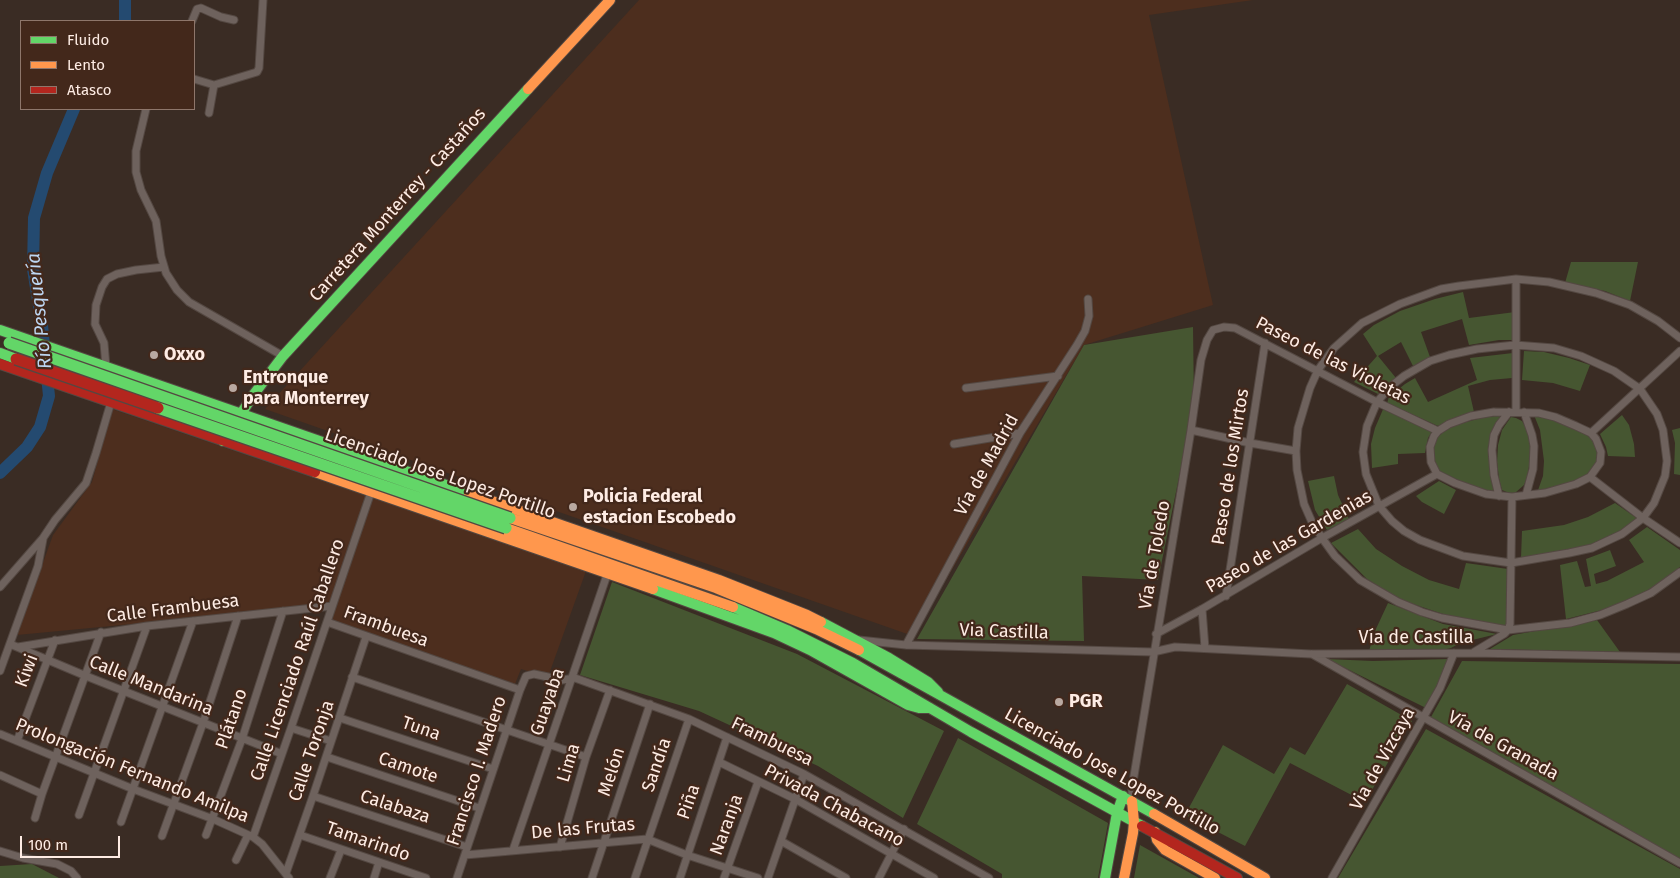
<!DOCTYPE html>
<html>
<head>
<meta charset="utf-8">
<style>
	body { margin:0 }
	#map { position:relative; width:1680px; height:878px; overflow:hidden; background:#3a2c24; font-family:"Fira Sans",sans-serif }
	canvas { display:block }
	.legend { position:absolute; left:20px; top:20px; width:175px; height:90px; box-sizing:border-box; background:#43281b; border:1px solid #8e766b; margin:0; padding:6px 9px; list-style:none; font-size:15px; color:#feece4 }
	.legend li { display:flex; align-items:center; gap:10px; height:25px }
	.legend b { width:25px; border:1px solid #8e766b }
	.scale { position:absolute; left:20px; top:836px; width:100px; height:22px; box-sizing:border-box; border:2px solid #feece4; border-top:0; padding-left:6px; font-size:15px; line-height:18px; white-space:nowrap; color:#feece4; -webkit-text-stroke:4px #43281b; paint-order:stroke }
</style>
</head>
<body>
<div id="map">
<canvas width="1680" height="878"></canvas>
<ul class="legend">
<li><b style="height:6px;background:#63d668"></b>Fluido</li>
<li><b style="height:6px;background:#ff974d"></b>Lento</li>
<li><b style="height:6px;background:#b3261e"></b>Atasco</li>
</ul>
<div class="scale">100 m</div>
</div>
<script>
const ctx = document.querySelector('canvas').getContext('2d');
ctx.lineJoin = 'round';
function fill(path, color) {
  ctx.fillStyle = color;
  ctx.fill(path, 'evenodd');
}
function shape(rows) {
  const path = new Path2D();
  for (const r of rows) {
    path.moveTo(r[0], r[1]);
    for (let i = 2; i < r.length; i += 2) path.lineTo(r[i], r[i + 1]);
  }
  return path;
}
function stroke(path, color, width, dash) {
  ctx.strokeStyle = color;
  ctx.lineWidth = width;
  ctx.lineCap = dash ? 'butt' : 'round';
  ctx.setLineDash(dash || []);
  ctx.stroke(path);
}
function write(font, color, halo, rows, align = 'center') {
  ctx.font = font + ' "Fira Sans",sans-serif';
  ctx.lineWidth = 4.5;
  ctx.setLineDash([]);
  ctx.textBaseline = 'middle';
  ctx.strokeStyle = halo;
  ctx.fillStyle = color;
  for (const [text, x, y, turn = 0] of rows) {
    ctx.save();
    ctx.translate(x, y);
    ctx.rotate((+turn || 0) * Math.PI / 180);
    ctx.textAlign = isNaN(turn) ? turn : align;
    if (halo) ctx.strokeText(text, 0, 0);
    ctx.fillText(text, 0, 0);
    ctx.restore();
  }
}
const built = shape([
	[639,0,1253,0,1149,15,1213,305,1084,345,913,636,265,409],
	[112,409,586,571,548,677,521,669,515,684,331,623,331,605,17,635,53,535,92,482]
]);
const green = shape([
	[1571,262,1638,262,1630,301,1605,291,1565,283],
	[1463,292,1469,318,1515,312,1514,340,1499,340,1469,345,1462,319,1421,332,1430,357,1413,366,1401,342,1378,356,1396,378,1378,394,1354,382,1377,356,1363,334,1374,325,1400,311,1435,299],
	[1193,327,1194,404,1158,580,1082,576,1084,641,917,639,1084,345],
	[1524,351,1544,352,1569,358,1590,365,1580,391,1553,383,1522,380],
	[1513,353,1512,378,1490,380,1468,386,1474,412,1438,426,1387,403,1389,397,1405,384,1415,378,1428,402,1477,380,1470,358],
	[1384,407,1433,430,1428,438,1425,453,1398,454,1398,464,1372,468,1371,444,1375,428],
	[1503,415,1490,439,1489,453,1490,471,1497,493,1481,489,1458,481,1442,473,1436,468,1433,446,1436,439,1442,433,1453,426,1466,422,1485,417],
	[1534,415,1554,420,1590,434,1595,440,1600,456,1595,470,1577,481,1537,493,1543,476,1544,461,1540,430],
	[1622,415,1629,425,1634,444,1635,457,1608,456,1606,447,1600,434],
	[1511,417,1516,418,1522,421,1527,429,1530,440,1531,455,1527,478,1524,485,1515,493,1509,493,1502,490,1499,479,1497,462,1498,445,1502,430],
	[1680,428,1680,475,1674,474,1675,443,1672,430],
	[1334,476,1338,495,1349,519,1327,530,1315,510,1308,481],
	[1439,481,1456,490,1444,514,1422,502,1416,496],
	[1615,503,1638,519,1614,535,1586,547,1521,558,1522,531,1564,525,1588,517],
	[1647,527,1680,550,1680,567,1661,582,1640,595,1610,608,1566,619,1560,565,1577,561,1585,587,1591,586,1586,559,1610,550,1616,566,1594,574,1596,584,1607,581,1644,562,1629,540],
	[1358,529,1376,549,1402,566,1429,580,1459,589,1466,563,1508,569,1506,626,1446,615,1401,600,1367,579,1331,543],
	[612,582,797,654,944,731,903,818,818,766,699,711,580,675],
	[1388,603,1443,624,1497,634,1460,643,1451,648,1438,651,1369,651,1375,631],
	[1597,620,1620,652,1490,649,1513,635],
	[1327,659,1373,661,1450,659,1426,708],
	[1462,661,1680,664,1680,860,1431,717],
	[1347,684,1412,721,1365,802,1290,763,1245,846,1185,815,1223,745,1274,774,1290,747,1305,755],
	[1426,729,1680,869,1680,878,1338,878],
	[958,738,1108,823,1098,878,1002,878,1002,874,917,824],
	[1140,845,1199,878,1134,878],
	[32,864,59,878,0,878,0,866]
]);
const river = shape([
	[125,21,125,0],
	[0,473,27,447,40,427,49,396,42,325,33,269,34,218,47,173,74,109]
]);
const street = shape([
	[192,21,197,9,201,8,221,17,234,20],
	[194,79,214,85,257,72,259,68,263,0],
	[146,109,136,151,136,172,141,190,156,221,161,256,166,273,177,290,189,302,283,356],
	[209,113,214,85],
	[1680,338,1658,321,1630,305,1596,293,1549,282,1516,279,1459,286,1441,289,1400,304,1362,323,1334,348,1318,370,1310,388,1298,428,1296,451,1297,470,1304,504,1311,520,1322,538,1335,556,1360,580,1398,602,1422,612,1442,618,1508,630,1570,623,1600,615,1627,604,1651,593,1680,572],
	[1515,345,1554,348,1581,356,1614,371,1640,389,1657,414,1663,430,1667,461,1665,476,1654,503,1643,518,1622,534,1592,548,1569,553,1511,563,1463,556,1420,540,1404,531,1392,521,1379,506,1366,474,1363,452,1367,426,1377,402,1390,387,1404,376,1430,361,1449,355,1477,349,1515,345],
	[106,367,104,343,95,324,96,305,102,287,107,279,117,274,136,270,164,267],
	[966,388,1058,376],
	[1494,412,1539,413,1555,417,1576,426,1591,433,1596,439,1601,452,1600,463,1590,477,1576,484,1545,493,1512,497,1486,494,1455,483,1437,474,1431,462,1430,447,1434,436,1438,431,1449,424,1471,416,1494,412],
	[1516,412,1516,279],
	[1524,412,1532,435,1534,446,1533,469,1526,495],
	[1191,430,1250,443,1296,451],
	[1591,433,1680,351],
	[954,444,1020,433],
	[1590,477,1643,518,1680,543],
	[1499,496,1494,475,1492,450,1494,435,1499,425,1509,412],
	[0,587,43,538,55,520,86,483,96,453,111,402],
	[1226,596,1265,343],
	[1202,609,1205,648],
	[327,622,520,690],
	[1156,634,1202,609,1322,538,1437,474],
	[859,640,906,645,1153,652,1175,647,1311,654,1473,653,1680,657],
	[10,644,86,676,282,754],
	[906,645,1020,433,1077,345,1085,331,1089,316,1088,299],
	[18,647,147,626,332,606],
	[1474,652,1504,634,1508,630,1510,624,1512,497],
	[1312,654,1680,863],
	[0,671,38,566,43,539],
	[352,677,586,757],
	[340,718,493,769],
	[291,728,331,741],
	[0,734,133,789,213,819,253,837,262,844,289,878],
	[17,741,55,640],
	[327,757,479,808],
	[719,762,795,799,934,878],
	[0,775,42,794],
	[313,796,467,847],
	[1132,801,1132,788,1191,430,1201,360,1207,340,1213,330,1224,327,1235,328,1377,402,1438,431],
	[79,815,147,626],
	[35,818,42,794,101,632],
	[121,822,193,621],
	[206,835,242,739,283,611],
	[300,835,426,878],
	[162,836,203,723,238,616],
	[253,837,291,728,371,492],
	[781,841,846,878],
	[560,847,586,757,610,690],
	[513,850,609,569],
	[0,851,23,858,57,864,71,871,77,878],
	[465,855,647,839,687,855,758,878],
	[236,860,248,835],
	[286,873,313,796,366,637],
	[330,878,341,850],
	[374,878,379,862],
	[457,878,520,690,526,676,534,674,562,680,575,678,689,719,804,774,989,878],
	[592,878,650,704],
	[635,878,689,719],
	[680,878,727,737],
	[724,878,758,782],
	[768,878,804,774],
	[879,878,904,829],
	[1332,878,1440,688,1454,653]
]);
const fast = shape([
	[0,330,469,493],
	[0,353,16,359],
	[223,441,254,394,283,356,528,89],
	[653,589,774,633,810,650,908,705,919,708,930,708],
	[733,607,787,630,853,663,971,732,1142,826],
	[821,622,889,658,928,682,938,692],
	[859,650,1154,814],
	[1105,878,1117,813,1123,796]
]);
const slow = shape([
	[528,89,610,0],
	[315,472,653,589],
	[469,493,719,580,807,615,821,622],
	[510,518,716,588,816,629,859,650],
	[506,528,733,607],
	[1154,814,1265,878],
	[1155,832,1157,840,1165,850,1215,878],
	[1124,878,1133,833,1134,822,1132,801]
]);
const jam = shape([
	[0,364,315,472],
	[1142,826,1237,878]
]);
const fastBridge = shape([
	[9,343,510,518],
	[158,408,506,528]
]);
const jamBridge = shape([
	[16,359,158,408]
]);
const markers = [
	[154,355,5,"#b9a9a1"],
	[233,388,5,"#b9a9a1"],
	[573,507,5,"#b9a9a1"],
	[1059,702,5,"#b9a9a1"]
];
const streetNames = [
	["Carretera Monterrey - Castaños",398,205,-48],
	["Paseo de las Violetas",1333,361,27],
	["Vía de Madrid",987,465,-61],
	["Paseo de los Mirtos",1231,467,-81],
	["Licenciado Jose Lopez Portillo",440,474,19],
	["Paseo de las Gardenias",1289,542,-30],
	["Vía de Toledo",1155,555,-80],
	["Calle Frambuesa",173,609,-7],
	["Frambuesa",386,627,20],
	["Via Castilla",1004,632,2],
	["Vía de Castilla",1416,638],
	["Calle Licenciado Raúl Caballero",298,660,-71],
	["Kiwi",27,671,-69],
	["Calle Mandarina",151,686,22],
	["Guayaba",548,702,-71],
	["Plátano",232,719,-71],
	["Tuna",421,729,19],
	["Frambuesa",772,742,26],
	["Vía de Granada",1503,746,29],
	["Calle Toronja",312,751,-71],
	["Via de Vizcaya",1383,759,-61],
	["Lima",569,763,-73],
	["Sandía",657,765,-71],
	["Camote",408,768,19],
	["Prolongación Fernando Amilpa",132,771,22],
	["Francisco I. Madero",477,771,-72],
	["Melón",612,772,-72],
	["Licenciado Jose Lopez Portillo",1112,772,29],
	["Piña",689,802,-71],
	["Privada Chabacano",834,806,28],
	["Calabaza",395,807,18],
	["Naranja",727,825,-70],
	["De las Frutas",583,829,-5],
	["Tamarindo",368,842,19]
];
const poiNames = [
	["Oxxo",164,355],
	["Entronque",243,378],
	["para Monterrey",243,399],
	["Policia Federal",583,497],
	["estacion Escobedo",583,518],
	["PGR",1069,702]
];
const waterNames = [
	["Río Pesquería",40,311,-96]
];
fill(built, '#4d2e1e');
fill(green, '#465631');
stroke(river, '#244a70', 12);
stroke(street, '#544842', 9);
stroke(fast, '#544842', 12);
stroke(slow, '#544842', 12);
stroke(jam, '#544842', 12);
stroke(street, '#6e625d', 7);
stroke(fast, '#63d668', 10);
stroke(slow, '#ff974d', 10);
stroke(jam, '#b3261e', 10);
stroke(fastBridge, '#544842', 14, []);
stroke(jamBridge, '#544842', 14, []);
stroke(fastBridge, '#63d668', 11);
stroke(jamBridge, '#b3261e', 11);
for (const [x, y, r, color] of markers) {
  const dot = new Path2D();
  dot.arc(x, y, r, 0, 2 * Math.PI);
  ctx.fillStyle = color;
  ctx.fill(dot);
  stroke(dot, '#43281b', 2);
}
write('18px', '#feece4', '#43281b', streetNames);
write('bold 18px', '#feece4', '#43281b', poiNames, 'left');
write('italic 19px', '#bdd6f2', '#43281b', waterNames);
</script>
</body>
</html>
